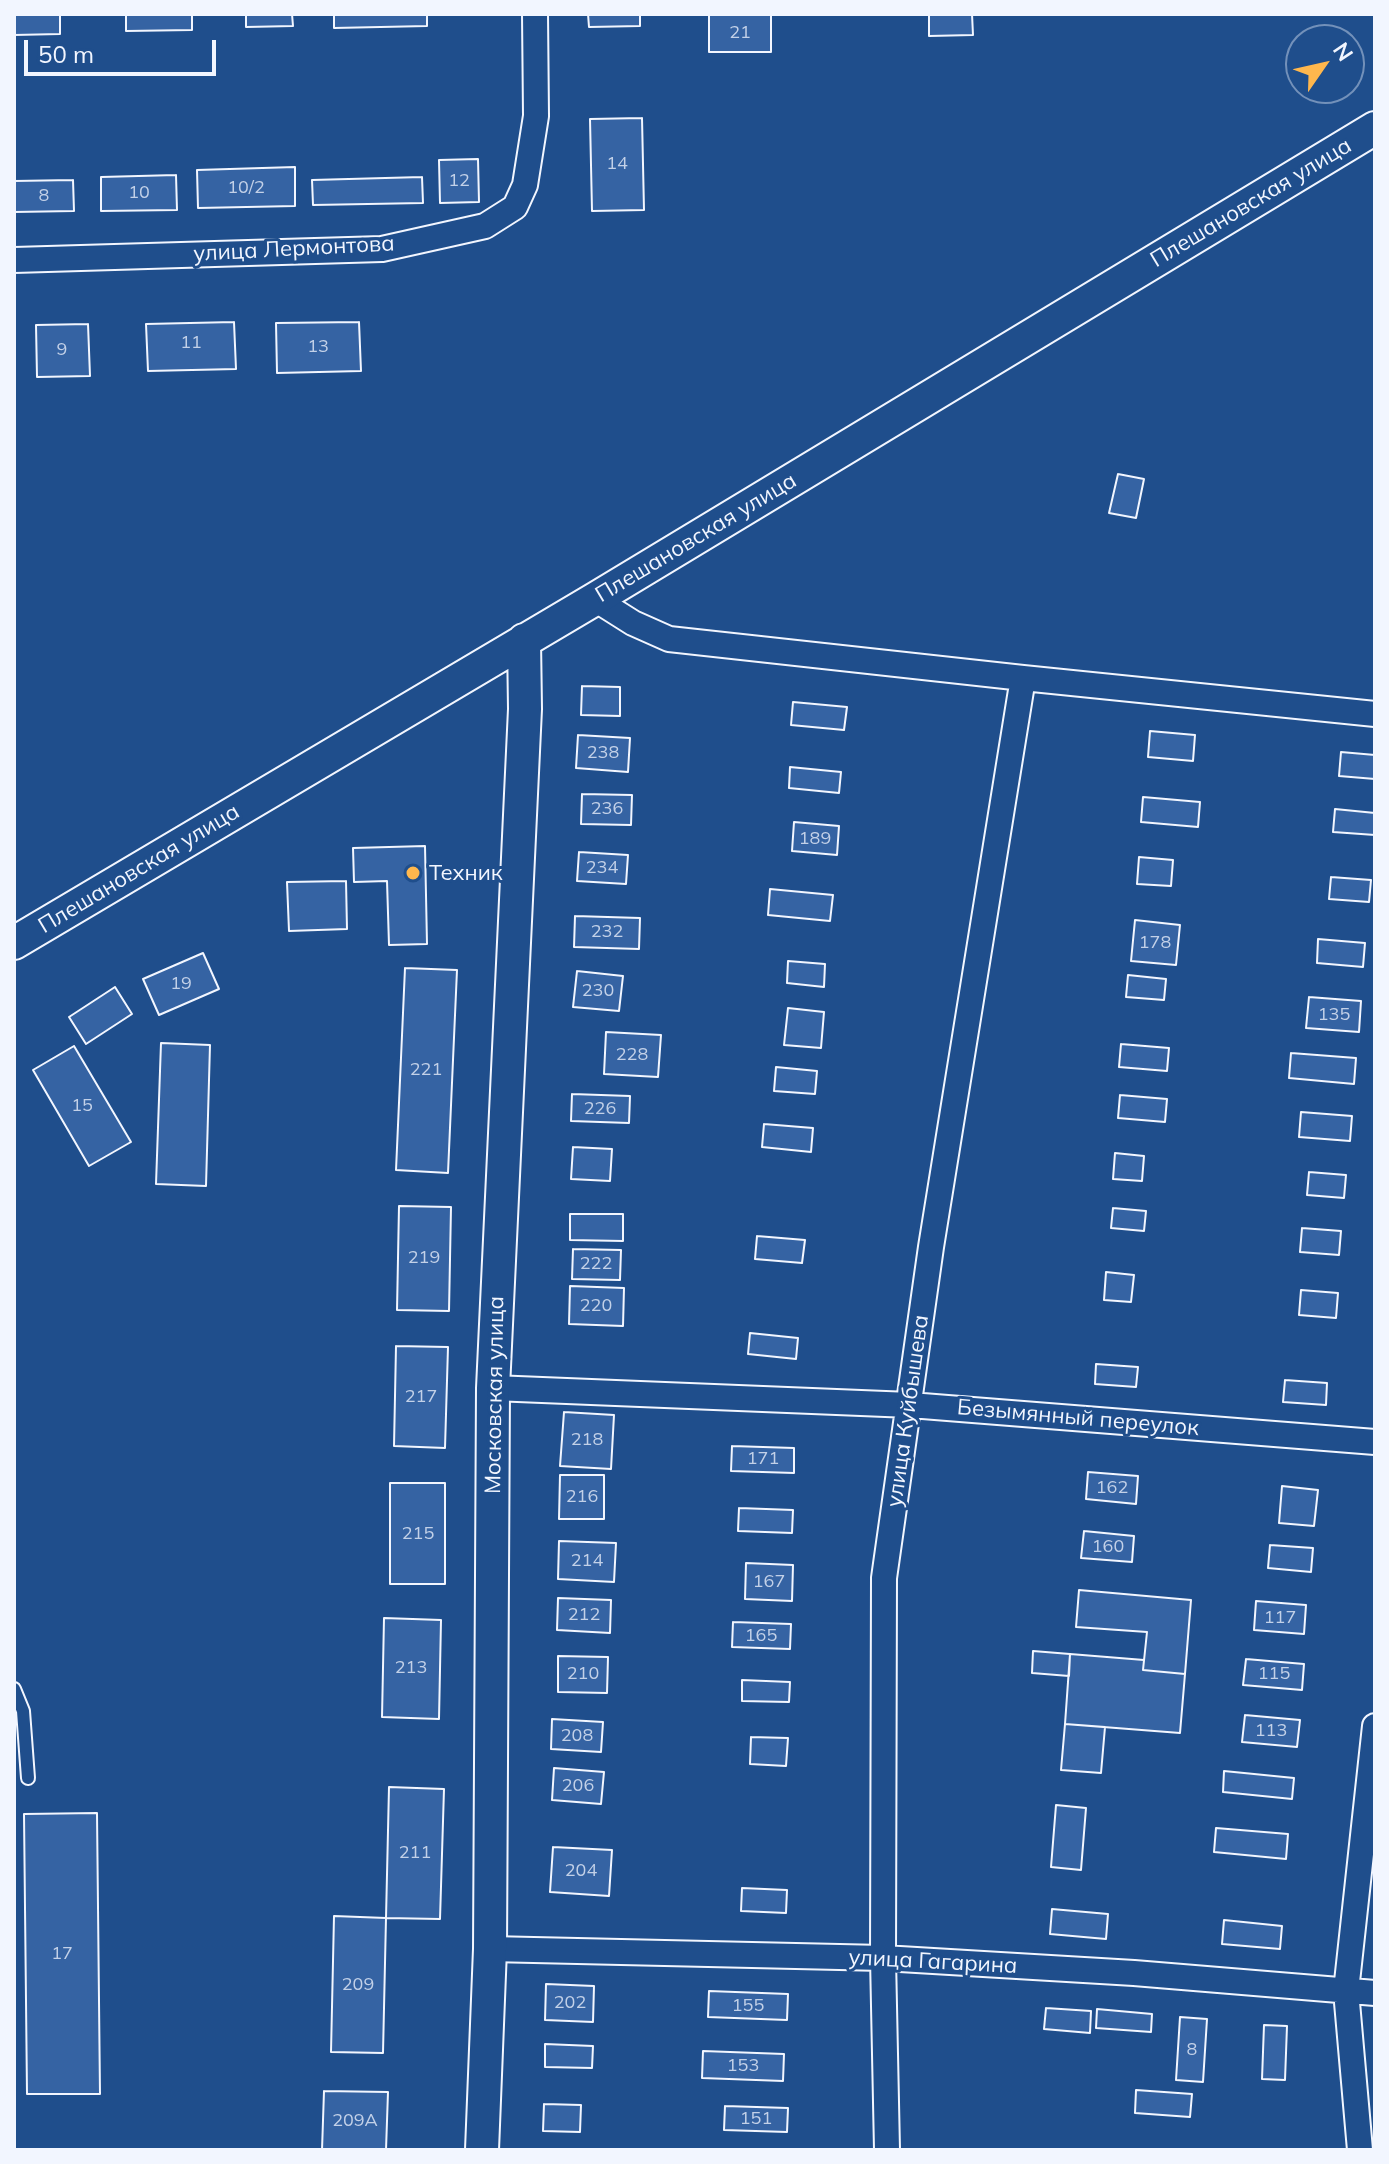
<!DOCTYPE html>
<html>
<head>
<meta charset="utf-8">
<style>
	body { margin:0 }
	#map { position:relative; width:1389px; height:2164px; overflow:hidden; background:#1f4e8c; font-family:Mulish,sans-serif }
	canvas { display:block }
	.frame { position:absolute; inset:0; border:16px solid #f2f6ff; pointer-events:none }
	.north { position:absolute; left:1285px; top:24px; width:80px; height:80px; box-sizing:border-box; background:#1f4e8c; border:2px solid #7391ba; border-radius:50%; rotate:56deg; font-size:22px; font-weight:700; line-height:32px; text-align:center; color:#f2f6ff }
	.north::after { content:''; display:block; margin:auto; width:28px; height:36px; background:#ffb74d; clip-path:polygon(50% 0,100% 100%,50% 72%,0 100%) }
	.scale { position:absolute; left:24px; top:40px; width:192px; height:36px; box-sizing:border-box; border:4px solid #f2f6ff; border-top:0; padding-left:10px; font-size:24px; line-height:28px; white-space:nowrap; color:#f2f6ff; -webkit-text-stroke:6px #1f4e8c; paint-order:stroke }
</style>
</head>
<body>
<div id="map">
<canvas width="1389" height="2164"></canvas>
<div class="frame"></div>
<div class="north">N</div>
<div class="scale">50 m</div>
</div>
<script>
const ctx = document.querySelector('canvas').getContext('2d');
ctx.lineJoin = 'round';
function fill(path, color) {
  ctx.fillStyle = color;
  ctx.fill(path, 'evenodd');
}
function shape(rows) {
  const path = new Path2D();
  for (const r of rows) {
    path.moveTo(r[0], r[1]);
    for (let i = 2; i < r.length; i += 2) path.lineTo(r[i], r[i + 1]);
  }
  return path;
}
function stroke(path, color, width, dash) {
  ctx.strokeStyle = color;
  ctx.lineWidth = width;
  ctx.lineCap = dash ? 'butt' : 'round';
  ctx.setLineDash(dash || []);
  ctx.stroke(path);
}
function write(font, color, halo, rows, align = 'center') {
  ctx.font = font + ' Mulish,sans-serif';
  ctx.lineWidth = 6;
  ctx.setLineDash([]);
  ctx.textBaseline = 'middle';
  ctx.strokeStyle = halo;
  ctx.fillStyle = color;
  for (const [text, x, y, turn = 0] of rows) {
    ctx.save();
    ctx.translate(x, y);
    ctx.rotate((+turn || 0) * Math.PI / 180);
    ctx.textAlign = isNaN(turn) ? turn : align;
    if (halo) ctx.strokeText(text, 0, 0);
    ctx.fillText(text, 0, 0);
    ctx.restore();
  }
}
const building = shape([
	[14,14,60,14,60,34,14,35,14,14],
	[126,14,192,14,192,30,126,31,126,14],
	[246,14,292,14,293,26,246,27,246,14],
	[334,14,427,14,427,26,334,28,334,14],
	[588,14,640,14,640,26,589,27,588,14],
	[709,14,771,14,771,52,709,52,709,14],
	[929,14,972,14,973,35,929,36,929,14],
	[642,118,644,210,592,211,590,119,642,118],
	[478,159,479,202,440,203,439,160,478,159],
	[295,167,295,206,198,208,197,170,295,167],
	[176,175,177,210,101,211,101,177,176,175],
	[422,177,423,203,313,205,312,180,422,177],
	[73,180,74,211,14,212,14,181,73,180],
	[234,322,236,369,148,371,146,324,234,322],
	[359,322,361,371,277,373,276,323,359,322],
	[88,324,90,376,37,377,36,325,88,324],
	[1118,474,1144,479,1136,518,1109,513,1118,474],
	[582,686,620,687,620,716,581,715,582,686],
	[793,702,847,707,844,730,791,725,793,702],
	[1150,731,1195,735,1193,761,1148,757,1150,731],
	[578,735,630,738,628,772,576,768,578,735],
	[1341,752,1375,755,1375,779,1339,776,1341,752],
	[790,767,841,772,839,793,789,788,790,767],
	[582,794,632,795,631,825,581,824,582,794],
	[1143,797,1200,802,1198,827,1141,822,1143,797],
	[1335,809,1375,813,1375,835,1333,832,1335,809],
	[794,822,839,826,837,855,792,851,794,822],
	[425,846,427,944,389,945,387,881,354,882,353,848,425,846],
	[579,852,628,855,626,884,577,881,579,852],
	[1139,857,1173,860,1171,886,1137,884,1139,857],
	[1331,877,1371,880,1369,902,1329,899,1331,877],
	[346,881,347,929,289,931,287,882,346,881],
	[770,889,833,895,830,921,768,915,770,889],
	[575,916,640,918,639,949,574,947,575,916],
	[1135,920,1180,925,1176,965,1131,961,1135,920],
	[1318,939,1365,943,1363,967,1317,963,1318,939],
	[203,953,219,989,159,1015,143,979,203,953],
	[788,961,825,964,824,987,787,983,788,961],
	[405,968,457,970,448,1173,396,1170,405,968],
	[577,971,623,976,619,1011,573,1007,577,971],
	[1128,975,1166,979,1164,1000,1126,997,1128,975],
	[115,987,132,1014,86,1044,69,1017,115,987],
	[1309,997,1361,1001,1359,1032,1306,1028,1309,997],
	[788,1008,824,1012,821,1048,784,1045,788,1008],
	[606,1032,661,1035,658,1077,604,1074,606,1032],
	[161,1043,210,1045,206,1186,156,1184,161,1043],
	[1121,1044,1169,1048,1167,1071,1119,1067,1121,1044],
	[74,1046,131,1142,89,1166,33,1070,74,1046],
	[1291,1053,1356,1058,1354,1084,1289,1078,1291,1053],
	[776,1067,817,1071,815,1094,774,1091,776,1067],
	[572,1094,630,1096,629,1123,571,1121,572,1094],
	[1120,1095,1167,1099,1165,1122,1118,1118,1120,1095],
	[1301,1112,1352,1116,1350,1141,1299,1137,1301,1112],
	[764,1124,813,1128,811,1152,762,1147,764,1124],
	[573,1147,612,1149,610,1181,571,1179,573,1147],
	[1115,1153,1144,1156,1142,1181,1113,1179,1115,1153],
	[1309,1172,1346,1175,1344,1198,1307,1195,1309,1172],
	[399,1206,451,1207,449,1311,397,1310,399,1206],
	[1113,1208,1146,1211,1144,1231,1111,1228,1113,1208],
	[570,1214,623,1214,623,1241,570,1240,570,1214],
	[1302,1228,1341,1231,1339,1255,1300,1252,1302,1228],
	[757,1236,805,1240,802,1263,755,1259,757,1236],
	[573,1249,621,1250,620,1280,572,1279,573,1249],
	[1106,1272,1134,1275,1131,1302,1104,1300,1106,1272],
	[570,1286,624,1288,623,1326,569,1324,570,1286],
	[1301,1290,1338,1293,1336,1318,1299,1315,1301,1290],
	[750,1333,798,1338,796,1359,748,1354,750,1333],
	[396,1346,448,1347,445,1448,394,1446,396,1346],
	[1096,1364,1138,1367,1136,1387,1095,1384,1096,1364],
	[1285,1380,1327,1383,1326,1405,1283,1402,1285,1380],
	[564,1412,614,1415,611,1469,560,1466,564,1412],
	[732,1446,794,1448,794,1473,731,1471,732,1446],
	[1088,1472,1138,1476,1136,1504,1086,1499,1088,1472],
	[560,1475,604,1475,604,1519,559,1519,560,1475],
	[390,1483,445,1483,445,1584,390,1584,390,1483],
	[1282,1486,1318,1490,1314,1526,1279,1523,1282,1486],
	[739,1508,793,1510,792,1533,738,1531,739,1508],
	[1084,1531,1134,1536,1132,1562,1081,1558,1084,1531],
	[559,1541,616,1543,614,1582,558,1579,559,1541],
	[1270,1545,1313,1548,1311,1572,1268,1568,1270,1545],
	[746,1563,793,1565,792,1601,745,1599,746,1563],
	[1079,1590,1191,1600,1185,1674,1143,1670,1147,1632,1076,1627,1079,1590],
	[558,1598,611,1600,610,1633,557,1630,558,1598],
	[1256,1601,1306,1605,1304,1634,1254,1630,1256,1601],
	[384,1618,441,1620,439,1719,382,1717,384,1618],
	[733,1622,791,1624,790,1649,732,1647,733,1622],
	[1033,1651,1070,1654,1069,1676,1032,1673,1033,1651],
	[1070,1654,1144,1660,1143,1670,1185,1674,1180,1733,1065,1724,1070,1654],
	[558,1656,608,1657,607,1693,558,1692,558,1656],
	[1246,1659,1304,1664,1302,1690,1243,1685,1246,1659],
	[742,1680,790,1682,789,1702,742,1701,742,1680],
	[1245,1715,1300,1720,1297,1747,1242,1742,1245,1715],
	[552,1719,603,1722,601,1752,551,1749,552,1719],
	[1065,1724,1105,1727,1101,1773,1061,1770,1065,1724],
	[751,1737,788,1738,786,1766,750,1764,751,1737],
	[554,1768,604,1772,601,1804,552,1800,554,1768],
	[1224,1771,1294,1778,1292,1799,1223,1792,1224,1771],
	[389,1787,444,1789,440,1919,386,1918,389,1787],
	[1056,1805,1086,1808,1081,1870,1051,1867,1056,1805],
	[97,1813,100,2094,27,2094,24,1814,97,1813],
	[1216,1828,1288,1834,1286,1859,1214,1852,1216,1828],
	[553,1847,612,1850,609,1896,550,1892,553,1847],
	[742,1888,787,1890,786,1913,741,1911,742,1888],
	[1052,1909,1108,1914,1106,1939,1050,1934,1052,1909],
	[334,1916,386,1918,383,2053,331,2052,334,1916],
	[1224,1920,1282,1926,1280,1949,1222,1944,1224,1920],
	[546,1984,594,1986,593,2022,545,2020,546,1984],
	[709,1991,788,1994,787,2020,708,2017,709,1991],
	[1046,2008,1091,2011,1090,2033,1044,2029,1046,2008],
	[1097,2009,1152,2014,1151,2032,1096,2028,1097,2009],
	[1180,2017,1207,2019,1203,2082,1176,2080,1180,2017],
	[1264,2025,1287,2026,1285,2080,1262,2079,1264,2025],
	[545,2044,593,2046,592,2068,545,2067,545,2044],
	[703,2051,784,2054,783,2081,702,2078,703,2051],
	[1136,2090,1192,2094,1190,2117,1135,2113,1136,2090],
	[324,2091,388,2092,386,2150,322,2150,324,2091],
	[544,2104,581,2105,580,2132,543,2131,544,2104],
	[725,2106,788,2108,787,2132,724,2130,725,2106]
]);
const lane = shape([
	[14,1689,23,1711,28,1778]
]);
const street = shape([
	[14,260,382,249,485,226,515,207,525,185,536,116,535,14],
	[595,599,633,623,669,639,1023,678,1375,714],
	[493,1388,910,1405,1375,1442],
	[490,1949,883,1958,1134,1973,1375,1993],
	[887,2150,883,1958,884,1578,931,1247,1023,678],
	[1360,2150,1346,1991,1375,1726]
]);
const secondary = shape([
	[14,943,595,599,1375,128],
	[482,2150,490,1949,493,1388,525,709,524,640]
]);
const markers = [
	[413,873,8,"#ffb74d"]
];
const numberNames = [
	["21",740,33],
	["14",617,164],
	["12",459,181],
	["10/2",246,188],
	["10",139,193],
	["8",44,196],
	["11",191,343],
	["13",318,347],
	["9",62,350],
	["238",603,753],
	["236",607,809],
	["189",815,839],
	["234",602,868],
	["232",607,932],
	["178",1155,943],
	["19",181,984],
	["230",598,991],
	["135",1334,1015],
	["228",632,1055],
	["221",426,1070],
	["15",82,1106],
	["226",600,1109],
	["219",424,1258],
	["222",596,1264],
	["220",596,1306],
	["217",421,1397],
	["218",587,1440],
	["171",763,1459],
	["162",1112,1488],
	["216",582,1497],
	["215",418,1534],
	["160",1108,1547],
	["214",587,1561],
	["167",769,1582],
	["212",584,1615],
	["117",1280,1618],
	["165",761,1636],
	["213",411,1668],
	["210",583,1674],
	["115",1274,1674],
	["113",1271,1731],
	["208",577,1736],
	["206",578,1786],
	["211",415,1853],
	["204",581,1871],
	["17",62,1954],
	["209",358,1985],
	["202",570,2003],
	["155",748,2006],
	["8",1192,2050],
	["153",743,2066],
	["151",756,2119],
	["209А",355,2121]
];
const streetNames = [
	["Плешановская улица",1251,203,-31],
	["улица Лермонтова",294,249,-3],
	["Плешановская улица",696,538,-31],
	["Плешановская улица",139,869,-31],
	["Московская улица",495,1395,-89],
	["улица Куйбышева",908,1411,-82],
	["Безымянный переулок",1078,1418,5],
	["улица Гагарина",933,1962,3]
];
const poiNames = [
	["Техник",429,873]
];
fill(building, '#3563a3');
stroke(building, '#f2f6ff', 2);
stroke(lane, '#f2f6ff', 16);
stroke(street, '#f2f6ff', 28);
stroke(secondary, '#f2f6ff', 36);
stroke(lane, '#1f4e8c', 12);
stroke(street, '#1f4e8c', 24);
stroke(secondary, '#1f4e8c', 32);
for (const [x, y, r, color] of markers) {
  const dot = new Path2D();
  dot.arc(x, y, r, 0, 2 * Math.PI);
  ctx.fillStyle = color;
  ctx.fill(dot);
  stroke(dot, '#1f4e8c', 3);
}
write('18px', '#c3d1e8', null, numberNames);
write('22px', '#f2f6ff', '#1f4e8c', streetNames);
write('22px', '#f2f6ff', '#1f4e8c', poiNames, 'left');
</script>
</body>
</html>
